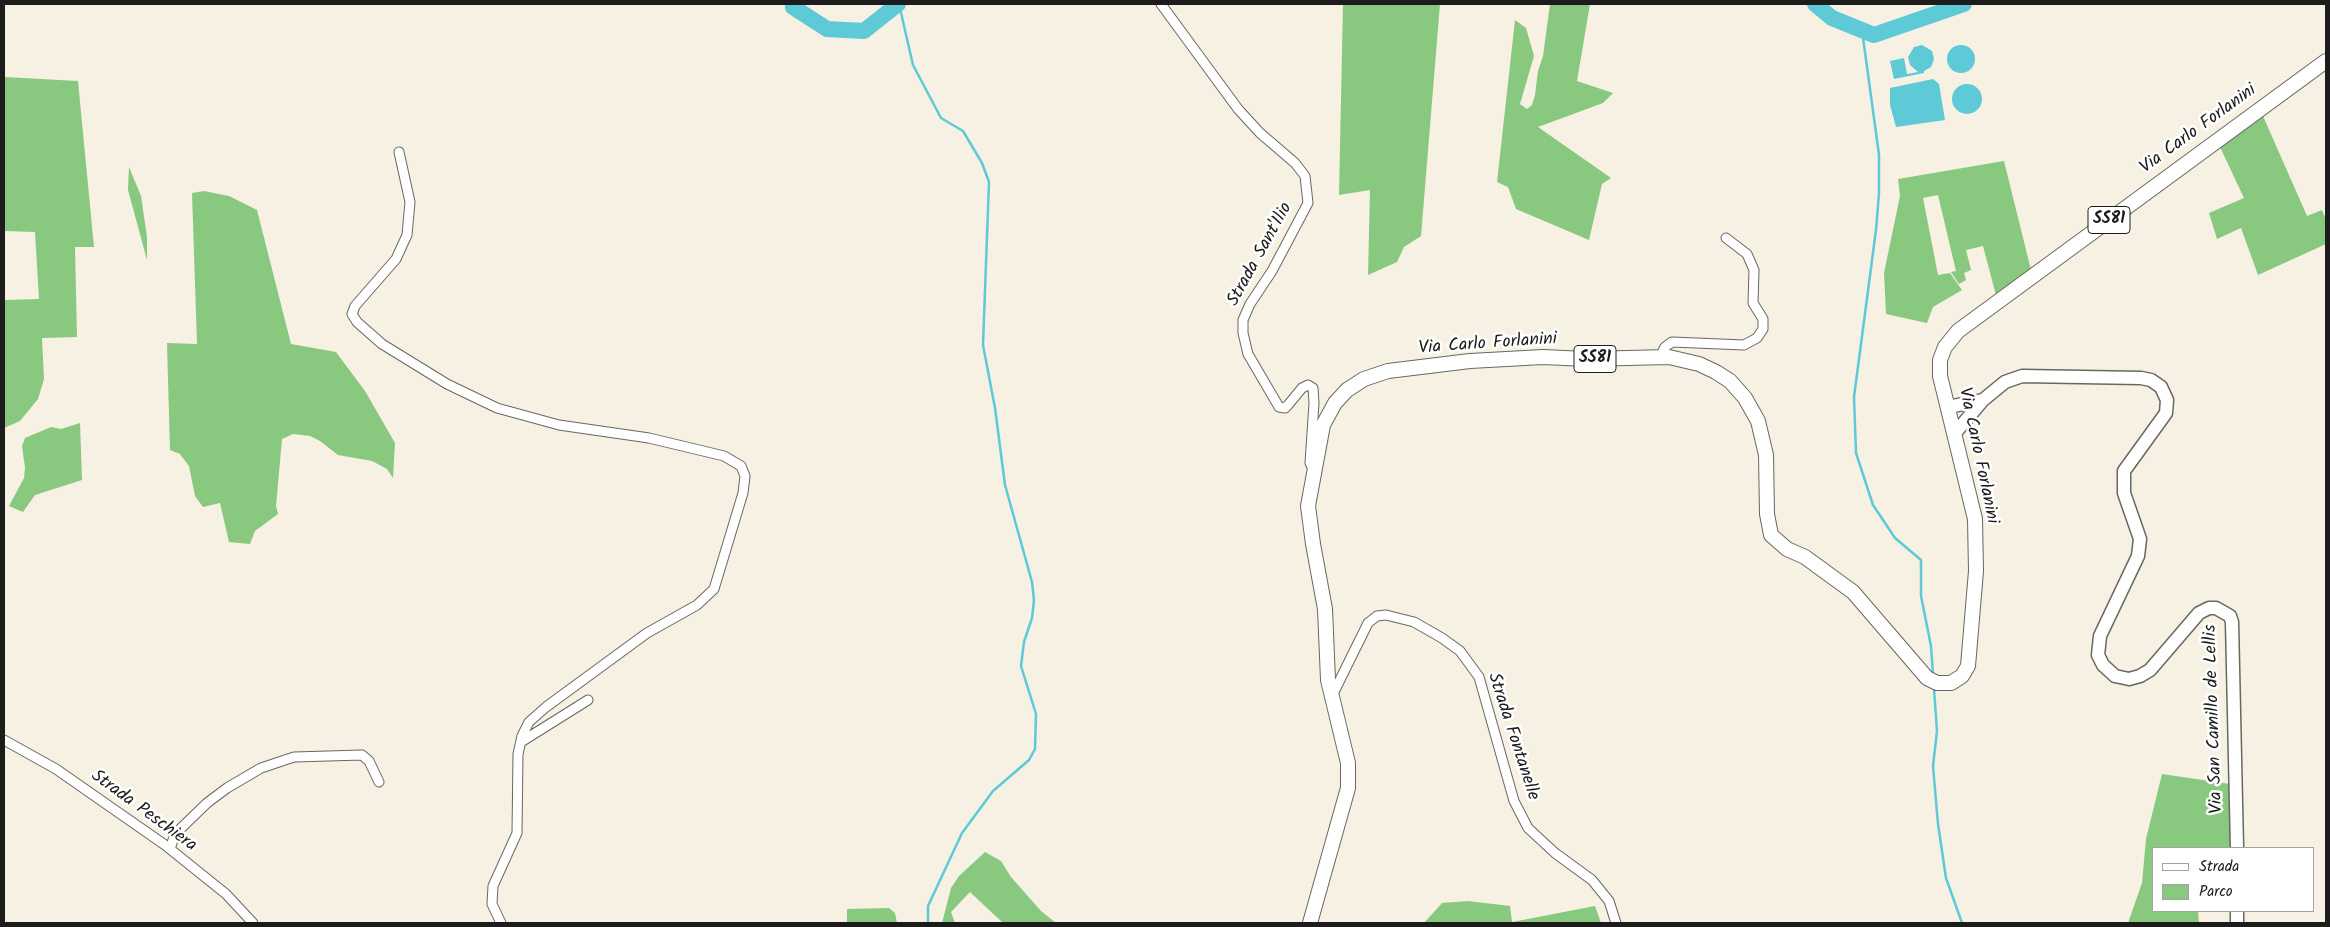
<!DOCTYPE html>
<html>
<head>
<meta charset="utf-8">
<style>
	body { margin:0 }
	#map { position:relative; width:2330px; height:927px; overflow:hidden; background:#f6f1e2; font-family:Kalam,sans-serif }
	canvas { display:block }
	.frame { position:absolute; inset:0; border:5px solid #1c1c1c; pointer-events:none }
	.legend { position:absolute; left:2152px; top:847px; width:162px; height:65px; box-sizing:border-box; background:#fff; border:1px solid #a4a4a4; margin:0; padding:6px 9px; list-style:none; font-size:15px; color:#1c1c1c }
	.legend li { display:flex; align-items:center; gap:10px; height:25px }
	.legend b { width:25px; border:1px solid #a4a4a4 }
</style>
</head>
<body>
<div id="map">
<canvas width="2330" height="927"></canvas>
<div class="frame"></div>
<ul class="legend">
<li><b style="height:6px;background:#fff"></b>Strada</li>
<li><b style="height:14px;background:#89c87f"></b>Parco</li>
</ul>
</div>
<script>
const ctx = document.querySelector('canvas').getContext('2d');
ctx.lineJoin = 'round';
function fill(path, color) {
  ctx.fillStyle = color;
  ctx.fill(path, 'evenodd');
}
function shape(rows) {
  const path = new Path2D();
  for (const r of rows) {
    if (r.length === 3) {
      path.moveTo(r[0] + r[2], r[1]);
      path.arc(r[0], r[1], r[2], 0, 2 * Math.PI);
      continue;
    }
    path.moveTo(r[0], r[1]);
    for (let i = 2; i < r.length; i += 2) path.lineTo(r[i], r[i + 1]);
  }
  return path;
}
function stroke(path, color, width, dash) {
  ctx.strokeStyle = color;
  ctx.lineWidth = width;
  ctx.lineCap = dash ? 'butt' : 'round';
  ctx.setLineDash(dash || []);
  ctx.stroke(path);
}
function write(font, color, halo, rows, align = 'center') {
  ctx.font = font + ' Kalam,sans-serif';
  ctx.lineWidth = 5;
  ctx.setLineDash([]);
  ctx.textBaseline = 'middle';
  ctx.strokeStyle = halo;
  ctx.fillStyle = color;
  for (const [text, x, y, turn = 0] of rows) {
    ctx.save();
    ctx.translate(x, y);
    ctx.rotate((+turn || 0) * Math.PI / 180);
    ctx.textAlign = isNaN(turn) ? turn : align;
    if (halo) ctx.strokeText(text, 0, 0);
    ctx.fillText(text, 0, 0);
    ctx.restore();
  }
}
const green = shape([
	[1343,4,1440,4,1421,236,1404,247,1397,262,1368,275,1370,190,1339,195],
	[1550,4,1590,4,1577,81,1613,93,1603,103,1538,127,1611,178,1602,184,1589,240,1516,209,1508,187,1497,182,1515,20,1526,28,1534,56,1520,104,1527,109,1532,105,1535,95,1538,71,1543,56],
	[4,77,78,81,94,247,75,247,77,337,42,338,44,379,38,399,20,421,4,428,4,300,39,299,35,232,4,231],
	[2263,116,2307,216,2322,210,2326,220,2326,244,2258,275,2241,228,2217,239,2209,213,2244,198,2220,147],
	[2004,161,2032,274,1997,299,1983,246,1966,250,1971,270,1964,273,1966,280,1959,284,1951,272,1956,271,1938,195,1923,198,1938,275,1950,273,1962,290,1933,307,1927,323,1886,314,1884,273,1900,196,1898,179],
	[129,167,141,196,147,237,147,260,128,190],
	[204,191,229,196,257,210,291,344,336,352,365,391,395,443,393,478,387,469,372,461,338,455,320,441,310,436,293,434,282,439,276,506,278,514,255,531,250,544,229,542,220,503,203,507,195,496,189,466,180,454,170,450,167,343,197,344,192,193],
	[80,423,82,480,35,495,23,512,9,506,24,478,25,468,22,446,25,438,51,427,61,429],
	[2162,774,2230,784,2233,848,2154,848,2154,911,2198,911,2199,923,2128,923,2142,883,2146,839],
	[985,852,1001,861,1011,877,1041,911,1056,923,1003,923,970,892,951,912,955,923,942,923,951,888,959,876],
	[1468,901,1510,906,1512,922,1595,906,1601,923,1424,923,1442,903],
	[889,908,895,913,897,923,847,923,847,909]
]);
const water = shape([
	[1922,45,1932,51,1934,59,1931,67,1924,71,1924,73,1894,79,1890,61,1904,58,1907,74,1918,72,1910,65,1908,57,1914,47],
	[1961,59,14],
	[1933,79,1939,84,1945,120,1896,127,1890,105,1890,88],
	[1967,99,15]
]);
const stream = shape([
	[899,4,913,65,941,118,963,131,982,163,989,182,983,345,995,408,1005,485,1032,582,1034,600,1032,618,1024,642,1021,666,1036,714,1035,749,1029,760,993,791,962,833,928,906,928,923],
	[1862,30,1879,155,1879,193,1876,230,1854,397,1856,453,1873,505,1895,538,1921,560,1921,596,1931,646,1933,675],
	[1934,689,1937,731,1933,766,1938,824,1946,878,1962,923]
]);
const river = shape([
	[794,4,793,7,827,29,864,31,898,4],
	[1815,4,1832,18,1874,35,1964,4]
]);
const minor = shape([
	[1161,4,1238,109,1260,133,1295,163,1305,176,1308,203,1272,271,1250,304,1243,320,1243,333,1248,354,1279,407,1285,408,1288,405,1302,388,1308,385,1313,388,1314,403,1310,463,1312,467],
	[399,152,410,202,407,235,396,259,355,306,352,314,357,322,382,344,447,384,497,408,559,425,649,438,724,456,741,466,745,476,743,493,714,589,697,605,647,633,546,707,529,722,522,736,518,754,517,833,493,886,492,904,501,923],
	[1660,357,1665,347,1672,342,1744,345,1757,338,1763,329,1763,319,1753,303,1754,270,1747,254,1726,238],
	[1332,696,1368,623,1377,616,1386,615,1414,622,1442,638,1460,651,1479,677,1514,801,1528,828,1555,853,1592,880,1609,901,1616,923],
	[4,740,56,769,165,845,226,894,253,923],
	[521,742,588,700],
	[170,849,175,834,207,803,227,788,261,768,294,757,362,755,369,761,379,782]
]);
const secondary = shape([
	[1948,407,1983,400],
	[1955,433,1983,400,2005,382,2022,376,2141,378,2151,380,2161,387,2167,400,2166,413,2124,471,2124,493,2140,539,2138,556,2100,636,2098,655,2103,665,2115,676,2129,679,2140,676,2150,670,2199,613,2209,608,2216,608,2230,616,2232,622,2237,848],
	[2237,911,2237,923]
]);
const primary = shape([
	[1310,923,1348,788,1348,763,1328,680,1325,609,1313,544,1308,506,1323,425,1335,403,1347,390,1364,379,1388,371,1470,361,1543,357,1586,359,1669,357,1699,364,1716,372,1730,381,1745,398,1758,421,1766,455,1767,514,1771,535,1787,549,1805,557,1853,592,1927,678,1937,683,1951,683,1962,676,1968,666,1976,571,1975,519,1940,376,1940,360,1945,347,1958,331,2326,61]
]);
const shields = [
	[2109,220,42],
	[1595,359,42]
];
const shieldNames = [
	["SS81",2109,220],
	["SS81",1595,359]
];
const streetNames = [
	["Via Carlo Forlanini",2199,130,-36],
	["Strada Sant'Ilio",1261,255,-61],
	["Via Carlo Forlanini",1488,345,-4],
	["Via Carlo Forlanini",1977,456,78],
	["Via San Camillo de Lellis",2215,719,-92],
	["Strada Fontanelle",1512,737,72],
	["Strada Peschiera",143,812,36]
];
fill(green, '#89c87f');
fill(water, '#5ec9d7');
stroke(stream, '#5ec9d7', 2.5);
stroke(river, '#5ec9d7', 16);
stroke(minor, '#686761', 11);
stroke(secondary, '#686761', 15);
stroke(primary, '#686761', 16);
stroke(minor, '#fff', 9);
stroke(secondary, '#fff', 12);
stroke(primary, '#fff', 14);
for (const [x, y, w] of shields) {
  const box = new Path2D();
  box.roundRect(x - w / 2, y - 13.5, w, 27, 4);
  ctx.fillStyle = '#fff';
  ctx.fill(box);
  stroke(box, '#1c1c1c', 1);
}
write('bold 16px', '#1c1c1c', null, shieldNames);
write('18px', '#1c1c1c', '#fff', streetNames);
</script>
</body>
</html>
